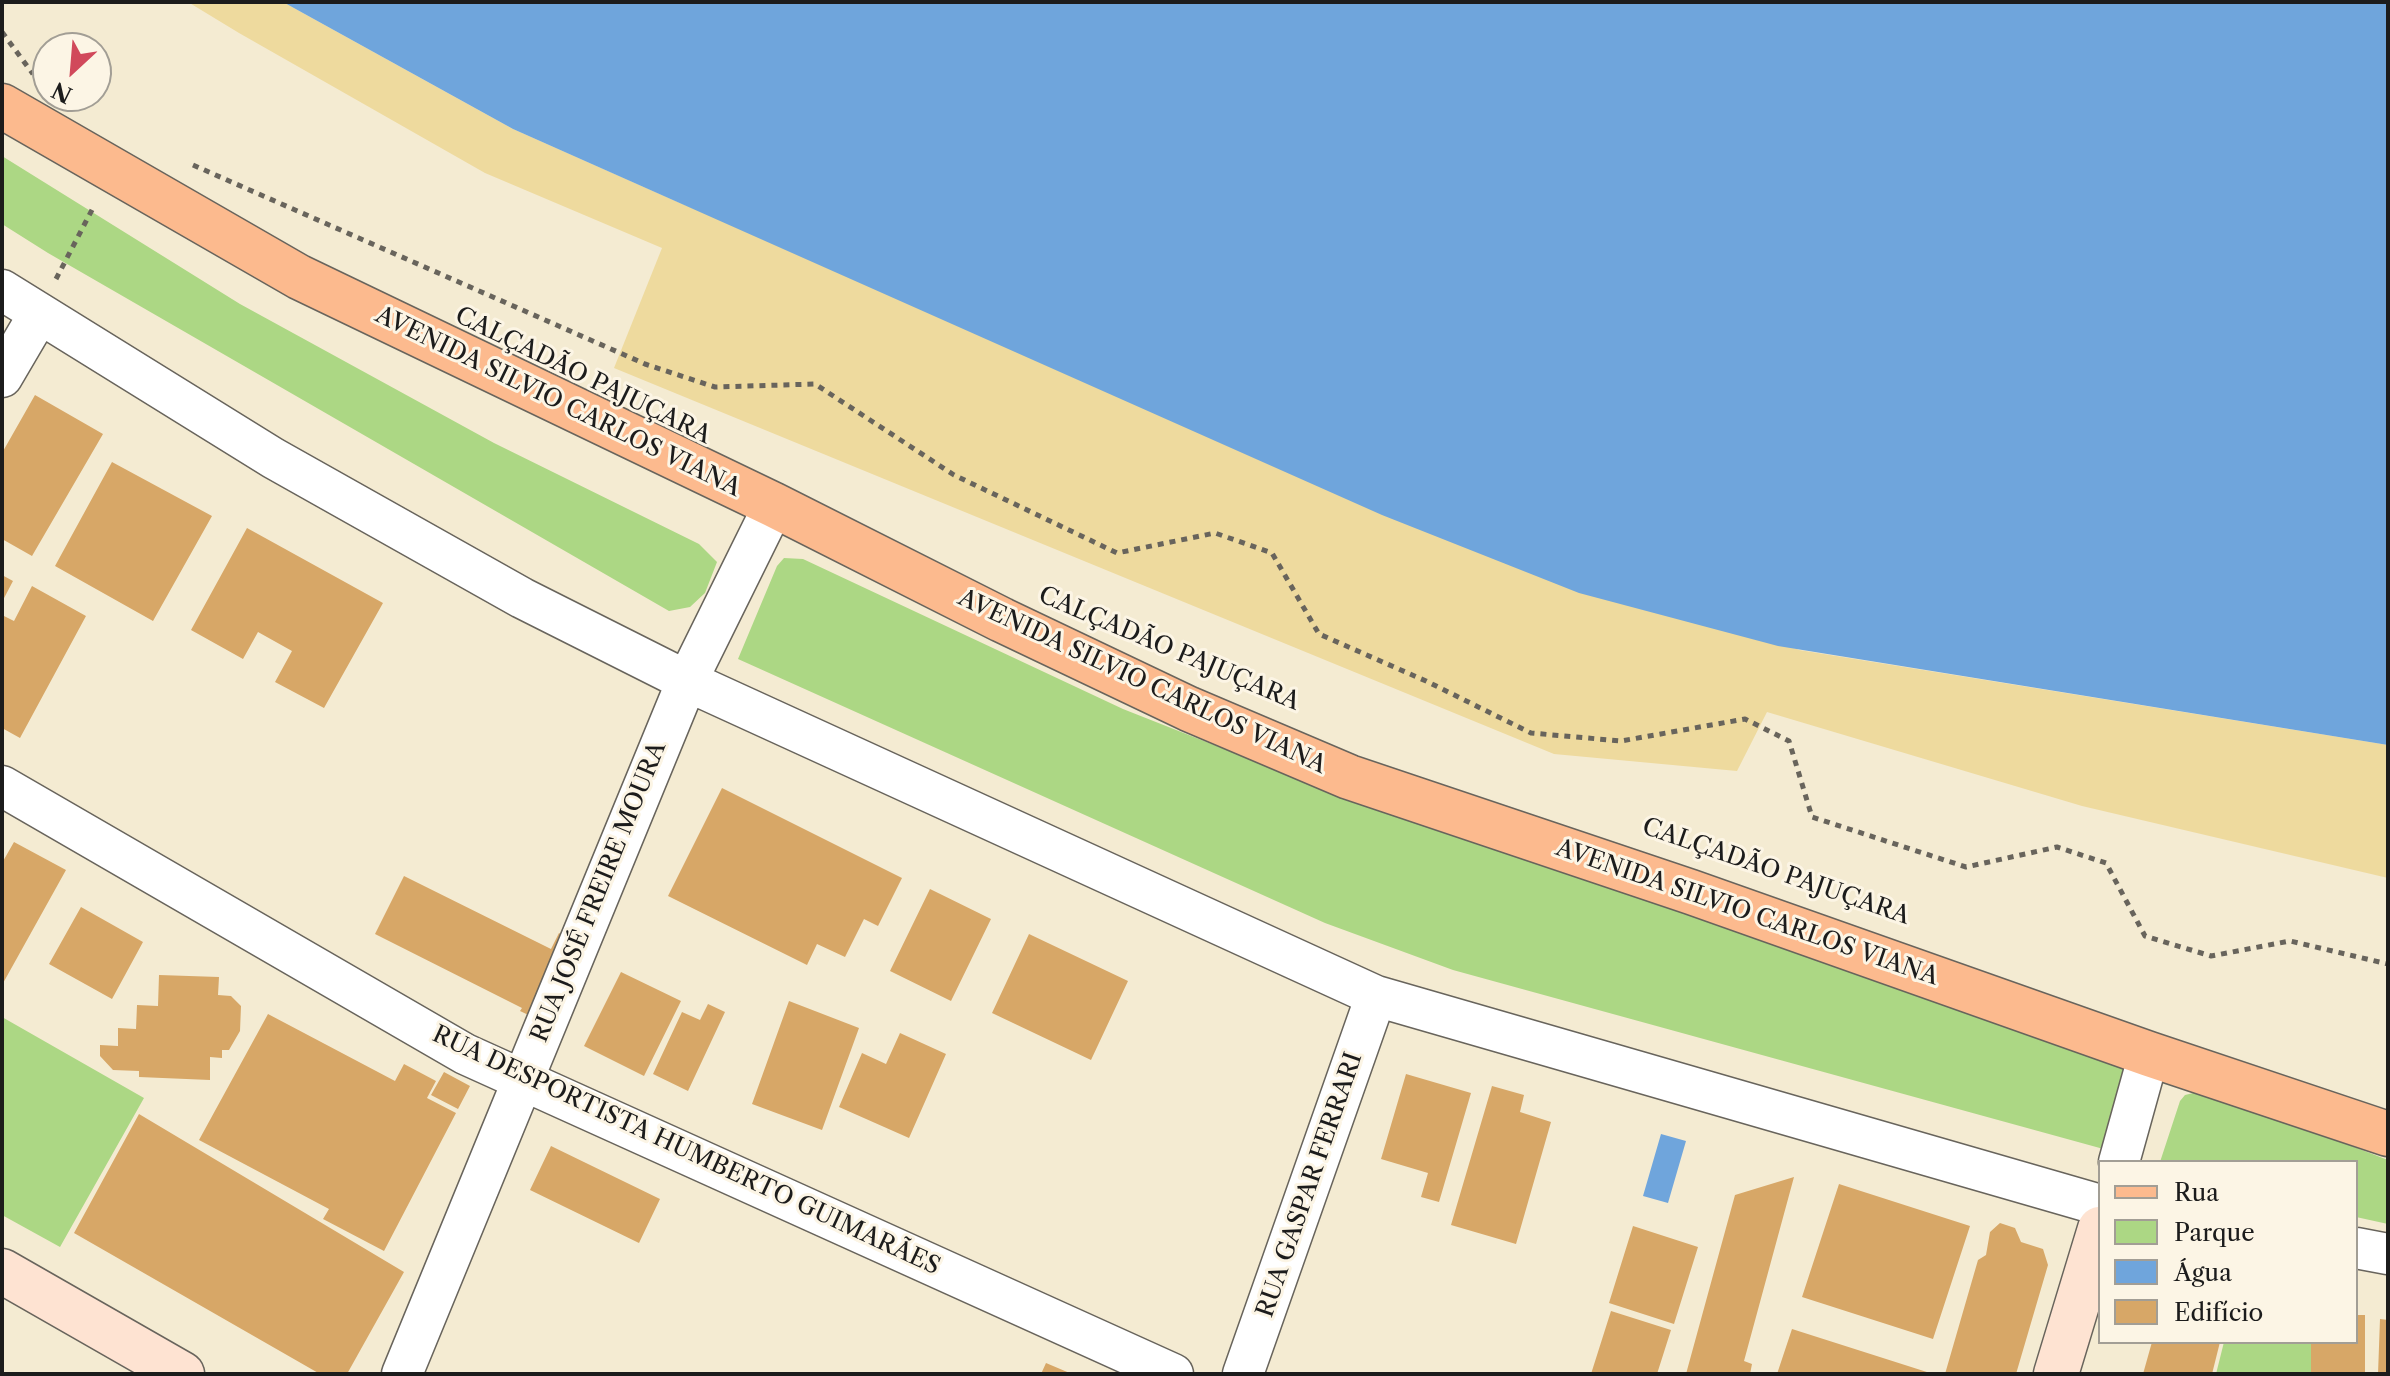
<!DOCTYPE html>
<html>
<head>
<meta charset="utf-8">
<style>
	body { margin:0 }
	#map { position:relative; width:2390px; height:1376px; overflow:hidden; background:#f4ebd2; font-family:"Libre Caslon Text",serif }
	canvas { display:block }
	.frame { position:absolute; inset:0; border:4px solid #1c1c1c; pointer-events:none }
	.legend { position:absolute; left:2098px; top:1160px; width:260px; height:184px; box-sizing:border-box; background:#fcf5e5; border:2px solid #a29e95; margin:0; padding:10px 14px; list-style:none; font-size:24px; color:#1c1c1c }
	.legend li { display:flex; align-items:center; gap:16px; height:40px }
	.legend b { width:40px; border:2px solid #a29e95 }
	.north { position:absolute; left:32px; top:32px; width:80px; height:80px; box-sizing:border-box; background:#fcf5e5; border:2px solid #a29e95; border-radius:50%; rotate:206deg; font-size:22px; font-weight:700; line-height:32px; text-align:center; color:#1c1c1c }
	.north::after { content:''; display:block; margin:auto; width:28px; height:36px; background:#d1495b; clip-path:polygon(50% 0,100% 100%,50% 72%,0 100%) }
</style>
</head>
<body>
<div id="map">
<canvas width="2390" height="1376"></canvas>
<div class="frame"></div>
<ul class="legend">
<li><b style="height:10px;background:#fcba8e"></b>Rua</li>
<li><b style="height:22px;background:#acd784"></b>Parque</li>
<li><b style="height:22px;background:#6fa5dc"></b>Água</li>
<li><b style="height:22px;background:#d7a767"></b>Edifício</li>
</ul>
<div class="north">N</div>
</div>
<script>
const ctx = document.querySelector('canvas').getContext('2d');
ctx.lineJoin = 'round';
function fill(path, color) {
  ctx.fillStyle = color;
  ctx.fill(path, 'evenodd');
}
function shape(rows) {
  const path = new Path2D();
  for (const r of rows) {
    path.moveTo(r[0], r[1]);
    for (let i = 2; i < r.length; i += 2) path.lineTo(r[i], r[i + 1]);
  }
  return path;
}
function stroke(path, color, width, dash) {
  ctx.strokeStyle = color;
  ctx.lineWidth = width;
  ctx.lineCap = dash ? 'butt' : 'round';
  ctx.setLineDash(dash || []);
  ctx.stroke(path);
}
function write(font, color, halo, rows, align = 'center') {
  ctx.font = font + ' "Libre Caslon Text",serif';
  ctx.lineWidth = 6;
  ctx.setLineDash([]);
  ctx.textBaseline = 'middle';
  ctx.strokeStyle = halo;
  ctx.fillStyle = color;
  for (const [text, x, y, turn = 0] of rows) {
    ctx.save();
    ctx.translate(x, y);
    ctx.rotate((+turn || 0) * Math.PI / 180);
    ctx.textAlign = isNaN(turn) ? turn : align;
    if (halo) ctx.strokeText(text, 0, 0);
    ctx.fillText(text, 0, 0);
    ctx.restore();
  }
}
const green = shape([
	[2,156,240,304,494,443,699,544,717,562,705,593,690,607,669,611,48,253,2,224],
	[784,558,803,559,1123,709,1376,809,2129,1064,2118,1153,1453,970,1325,923,738,659,777,566],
	[2,1017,144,1098,60,1247,2,1215],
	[2206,1090,2388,1160,2388,1224,2356,1217,2356,1162,2160,1162,2180,1101,2185,1095],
	[2224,1342,2333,1342,2334,1374,2216,1374]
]);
const sand = shape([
	[188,2,283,2,513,129,680,203,1799,650,2388,745,2388,878,2082,806,1767,712,1737,771,1554,754,614,368,662,248,485,173,239,33]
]);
const water = shape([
	[283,2,2388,2,2388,745,1778,646,1579,593,1382,515,513,129],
	[1661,1134,1686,1141,1668,1203,1643,1196]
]);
const building = shape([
	[35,395,103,434,32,556,2,539,2,453],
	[112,462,212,516,153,621,55,566],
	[247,528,383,603,324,708,275,682,292,651,258,632,243,659,191,630],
	[2,575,13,581,2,602],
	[32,586,86,616,20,738,2,728,2,615,14,621],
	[722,788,902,878,878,926,864,919,845,957,817,944,807,965,668,896],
	[14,842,66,870,2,985,2,863],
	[404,876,551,949,559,933,577,942,539,1020,520,1011,522,1008,375,934],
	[930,889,991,919,951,1001,890,971],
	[81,907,143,942,112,999,49,964],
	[1029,934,1128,981,1091,1060,992,1013],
	[621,972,681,1001,644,1076,584,1046],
	[159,975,219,977,218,995,231,996,241,1006,240,1031,229,1050,222,1050,222,1058,210,1057,210,1080,139,1077,139,1071,113,1070,100,1056,100,1045,118,1046,118,1028,136,1029,137,1005,158,1006],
	[789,1001,859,1028,822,1130,752,1104],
	[708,1004,725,1012,688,1091,653,1074,682,1012,700,1020],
	[268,1014,395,1081,404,1064,436,1081,427,1098,456,1113,384,1251,323,1219,329,1209,199,1140],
	[900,1033,946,1054,909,1138,839,1107,862,1053,886,1064],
	[444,1072,470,1086,458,1109,431,1095],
	[1406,1074,1471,1093,1439,1202,1421,1197,1428,1173,1381,1159],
	[1492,1086,1524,1095,1520,1112,1551,1122,1516,1244,1451,1225],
	[139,1114,404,1272,347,1374,320,1374,74,1233],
	[551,1146,660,1199,639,1243,530,1190],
	[1794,1177,1744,1361,1752,1364,1750,1374,1686,1374,1735,1195],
	[1839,1184,1970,1226,1933,1339,1802,1297],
	[2000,1223,2015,1228,2021,1242,2043,1249,2048,1265,2016,1374,1945,1374,1978,1260,1986,1255,1990,1232],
	[1633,1226,1698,1247,1674,1324,1609,1303],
	[1611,1311,1671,1330,1657,1374,1591,1374],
	[2356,1315,2365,1315,2365,1374,2311,1374,2311,1342,2356,1342],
	[2380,1319,2388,1320,2388,1374,2378,1374],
	[1792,1329,1930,1373,1930,1374,1777,1374],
	[2152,1342,2220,1342,2212,1374,2143,1374],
	[1046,1363,1072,1374,1041,1374]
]);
const path = shape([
	[2,32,33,74],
	[193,165,645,364,715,387,815,384,954,475,1117,553,1215,533,1272,553,1319,634,1426,681,1531,733,1621,741,1745,719,1789,741,1812,817,1966,867,2057,847,2106,863,2145,936,2211,956,2290,941,2388,964],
	[56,279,94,206]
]);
const street = shape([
	[2,290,273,458,522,598,687,681,1376,996,2100,1205],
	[2,377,39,314],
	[2,786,465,1054,1173,1374],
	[2119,1162,2149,1054],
	[2356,1248,2388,1254],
	[402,1374,687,681,774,505],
	[1243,1374,1376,996]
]);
const secondary = shape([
	[2,1271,182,1374],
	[2056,1374,2100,1229]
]);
const primary = shape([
	[2,106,299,277,774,505,1002,620,1189,709,1349,777,1691,892,2149,1054,2388,1134]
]);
const streetNames = [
	["CALÇADÃO PAJUÇARA",583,376,26],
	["AVENIDA SILVIO CARLOS VIANA",558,402,26],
	["CALÇADÃO PAJUÇARA",1169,649,23],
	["AVENIDA SILVIO CARLOS VIANA",1142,682,25],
	["CALÇADÃO PAJUÇARA",1776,872,19],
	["RUA JOSÉ FREIRE MOURA",599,892,-68],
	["AVENIDA SILVIO CARLOS VIANA",1747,913,19],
	["RUA DESPORTISTA HUMBERTO GUIMARÃES",686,1151,25],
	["RUA GASPAR FERRARI",1310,1185,-71]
];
fill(green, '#acd784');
fill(sand, '#eeda9e');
fill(water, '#6fa5dc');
fill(building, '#d7a767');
stroke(street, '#68645c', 43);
stroke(secondary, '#68645c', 47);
stroke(primary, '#68645c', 47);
stroke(path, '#68645c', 5, [6, 6]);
stroke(street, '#fff', 40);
stroke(secondary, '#fee3d2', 44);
stroke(primary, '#fcba8e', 44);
write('24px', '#1c1c1c', '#fcf5e5', streetNames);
</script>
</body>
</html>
